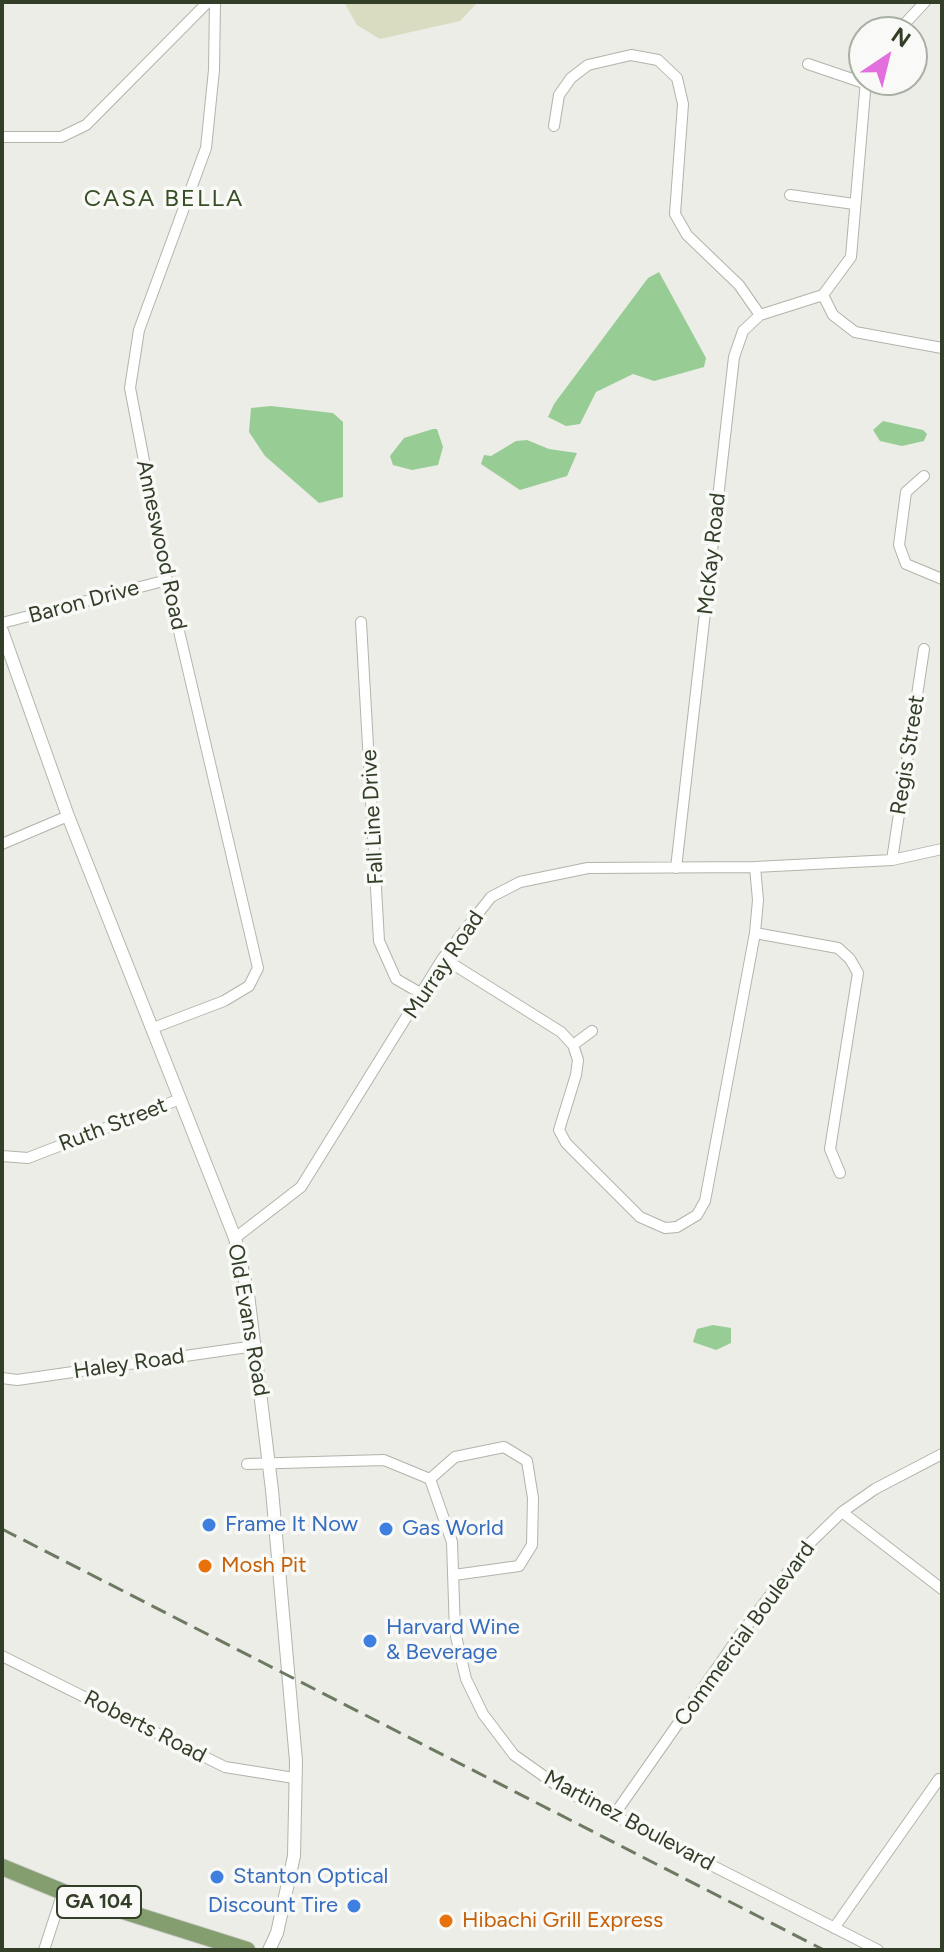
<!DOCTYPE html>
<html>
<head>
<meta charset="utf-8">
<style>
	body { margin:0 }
	#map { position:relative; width:944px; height:1952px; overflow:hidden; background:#ebede6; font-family:Figtree,sans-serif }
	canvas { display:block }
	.frame { position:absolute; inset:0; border:4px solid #323e27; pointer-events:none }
	.north { position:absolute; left:848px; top:16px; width:80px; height:80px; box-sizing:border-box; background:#f9faf7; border:2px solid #a9afa4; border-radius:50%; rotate:35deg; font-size:22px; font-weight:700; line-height:32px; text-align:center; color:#323e27 }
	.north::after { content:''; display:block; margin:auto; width:28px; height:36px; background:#e36fdf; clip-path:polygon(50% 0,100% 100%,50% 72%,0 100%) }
</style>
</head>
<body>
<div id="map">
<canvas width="944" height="1952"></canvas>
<div class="frame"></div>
<div class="north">N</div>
</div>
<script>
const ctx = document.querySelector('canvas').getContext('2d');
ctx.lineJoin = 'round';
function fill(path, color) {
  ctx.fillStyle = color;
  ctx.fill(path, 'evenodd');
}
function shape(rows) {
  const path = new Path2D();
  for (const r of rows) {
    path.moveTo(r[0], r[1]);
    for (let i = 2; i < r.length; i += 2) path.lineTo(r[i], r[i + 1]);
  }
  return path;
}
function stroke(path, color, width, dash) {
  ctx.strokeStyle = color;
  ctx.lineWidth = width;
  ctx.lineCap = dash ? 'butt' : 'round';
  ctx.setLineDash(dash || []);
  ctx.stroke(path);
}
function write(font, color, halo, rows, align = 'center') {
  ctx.font = font + ' Figtree,sans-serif';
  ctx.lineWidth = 7;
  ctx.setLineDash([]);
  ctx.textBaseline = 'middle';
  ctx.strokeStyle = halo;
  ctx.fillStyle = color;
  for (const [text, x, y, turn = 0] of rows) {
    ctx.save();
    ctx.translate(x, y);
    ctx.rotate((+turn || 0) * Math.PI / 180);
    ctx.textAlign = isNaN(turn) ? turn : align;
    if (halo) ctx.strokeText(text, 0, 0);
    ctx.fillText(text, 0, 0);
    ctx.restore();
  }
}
const green = shape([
	[344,2,478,2,460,21,380,39,357,25]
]);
const water = shape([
	[659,272,706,358,704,367,654,381,633,374,596,392,580,424,566,426,548,417,554,404,648,278],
	[271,406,333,413,343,422,343,497,319,503,265,456,249,432,251,408],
	[883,421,923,430,927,434,924,441,902,446,880,441,873,430],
	[433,429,437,429,443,447,438,465,412,470,393,465,390,456,404,438],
	[527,440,549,449,577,453,567,476,520,490,481,464,484,455,491,456,516,441],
	[713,1325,731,1328,731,1343,716,1350,693,1342,697,1329]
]);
const minor = shape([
	[897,32,925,2],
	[808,64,864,83],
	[554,126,559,95,571,78,588,65,631,55,658,60,677,78,683,104,675,214,687,235,739,285,760,315],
	[2,137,61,137,86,125,208,2],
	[790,195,854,204],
	[823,295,833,315,855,332,942,348],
	[924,476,906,492,899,545,906,564,942,579],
	[361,622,379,941,396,979,422,994],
	[2,623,167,580],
	[2,844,68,816],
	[892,860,924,649],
	[676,868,734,357,743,331,760,315,823,295,851,257,866,80],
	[755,933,838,948,850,959,858,973,830,1149,840,1173],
	[443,958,561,1032,573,1045,578,1060,576,1075,559,1130,566,1143,640,1217,665,1228,677,1227,697,1215,705,1201,755,933,758,900,755,867],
	[153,1028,224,1001,249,986,258,968,167,580,130,388,139,330,206,148,214,70,215,2],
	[573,1045,592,1031],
	[2,1156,28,1158,180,1099],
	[235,1238,301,1187,443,958,491,897,520,882,588,868,755,867,892,860,942,849],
	[2,1378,17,1380,255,1346],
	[247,1464,384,1460,430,1479,452,1542,455,1632,466,1679,483,1714,514,1755,562,1789,878,1950],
	[430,1479,455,1457,504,1447,527,1461,533,1498,532,1545,519,1566,454,1575],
	[842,1512,942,1589],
	[2,1656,225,1767,294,1778],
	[614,1815,740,1635,810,1543,842,1512,875,1489,942,1454],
	[834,1928,939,1779],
	[44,1950,63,1892]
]);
const tertiary = shape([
	[2,631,68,816,235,1238,248,1294,272,1490,296,1761,294,1856,277,1933,269,1950]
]);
const primary = shape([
	[2,1867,63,1892,247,1950]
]);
const rail = shape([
	[2,1529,824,1950]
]);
const markers = [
	[209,1525,8,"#3f7fe0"],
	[386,1529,8,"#3f7fe0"],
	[205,1566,8,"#e8710a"],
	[370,1641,8,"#3f7fe0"],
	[217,1877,8,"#3f7fe0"],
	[354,1906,8,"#3f7fe0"],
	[446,1921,8,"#e8710a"]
];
const shields = [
	[99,1902,84]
];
const shieldNames = [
	["GA 104",99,1902]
];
const streetNames = [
	["Anneswood Road",161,545,78],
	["McKay Road",712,554,-84],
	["Baron Drive",84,602,-15],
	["Regis Street",908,755,-81],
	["Fall Line Drive",373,817,-93],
	["Murray Road",444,965,-56],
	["Ruth Street",113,1125,-21],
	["Old Evans Road",248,1320,80],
	["Haley Road",129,1364,-8],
	["Commercial Boulevard",745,1634,-54],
	["Roberts Road",145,1727,27],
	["Martinez Boulevard",629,1821,28]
];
const shopNames = [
	["Frame It Now",225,1525],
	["Gas World",402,1529],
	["Harvard Wine",386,1628],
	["& Beverage",386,1653],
	["Stanton Optical",233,1877],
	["Discount Tire",338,1906,"right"]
];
const foodNames = [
	["Mosh Pit",221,1566],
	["Hibachi Grill Express",462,1921]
];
const neighbourhoodNames = [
	["CASA BELLA",164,199]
];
fill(green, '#dadcc2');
fill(water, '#98cc95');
stroke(minor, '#b0b5a9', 12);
stroke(tertiary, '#b0b5a9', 14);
stroke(primary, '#c6c9c3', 18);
stroke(minor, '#fff', 10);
stroke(tertiary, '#fff', 12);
stroke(primary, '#859e70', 16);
stroke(rail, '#6d7962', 3, [16, 8]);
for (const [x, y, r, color] of markers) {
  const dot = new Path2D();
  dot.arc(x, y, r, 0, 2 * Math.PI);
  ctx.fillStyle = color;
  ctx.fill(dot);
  stroke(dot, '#f9faf7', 3);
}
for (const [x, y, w] of shields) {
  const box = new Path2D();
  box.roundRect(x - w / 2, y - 16, w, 32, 6);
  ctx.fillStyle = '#f9faf7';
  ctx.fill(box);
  stroke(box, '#323e27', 2);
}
write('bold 20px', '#323e27', null, shieldNames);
write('22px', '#323e27', '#f9faf7', streetNames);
write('22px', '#366cbe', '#f9faf7', shopNames, 'left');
write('22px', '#c56008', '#f9faf7', foodNames, 'left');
ctx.letterSpacing = '2px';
write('24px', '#384e25', '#f9faf7', neighbourhoodNames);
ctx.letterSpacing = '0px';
</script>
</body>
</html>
